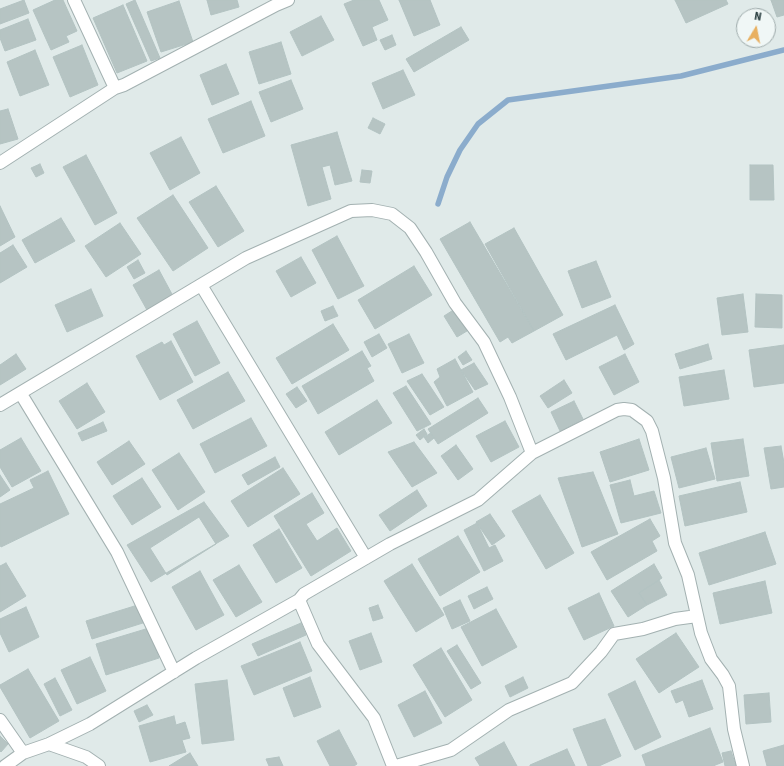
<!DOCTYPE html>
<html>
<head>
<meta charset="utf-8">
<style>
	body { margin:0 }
	#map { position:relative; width:784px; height:766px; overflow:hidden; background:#e0eae9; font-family:"Source Sans 3",sans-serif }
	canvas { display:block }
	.north { position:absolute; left:736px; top:8px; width:40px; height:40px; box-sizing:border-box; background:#f0f7f6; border:1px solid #9eaaaa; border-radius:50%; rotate:10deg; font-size:11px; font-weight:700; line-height:16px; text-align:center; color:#223739 }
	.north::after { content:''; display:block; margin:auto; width:14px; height:18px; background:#e8b060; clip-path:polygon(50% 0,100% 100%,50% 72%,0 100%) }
</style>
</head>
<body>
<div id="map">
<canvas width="784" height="766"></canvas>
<div class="north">N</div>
</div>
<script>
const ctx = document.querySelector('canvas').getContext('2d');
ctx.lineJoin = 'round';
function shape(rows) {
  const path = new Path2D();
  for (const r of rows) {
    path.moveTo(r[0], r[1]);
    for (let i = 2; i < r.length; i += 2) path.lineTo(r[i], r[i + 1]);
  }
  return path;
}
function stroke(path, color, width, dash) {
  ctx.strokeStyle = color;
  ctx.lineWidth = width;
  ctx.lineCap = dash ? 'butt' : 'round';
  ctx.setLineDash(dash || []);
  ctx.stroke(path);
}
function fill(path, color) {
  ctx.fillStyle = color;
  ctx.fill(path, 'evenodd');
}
const stream = shape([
	[438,204,447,177,460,150,478,124,508,100,681,76,784,50]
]);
const building = shape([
	[24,0,29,13,0,24,0,9,24,0],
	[55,0,63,0,77,31,66,36,69,42,51,50,33,10,55,0],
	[135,0,160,58,151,61,126,4,135,0],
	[207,0,237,0,239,7,211,15,207,0],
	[354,0,379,0,388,20,372,27,377,40,363,46,344,4,354,0],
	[399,0,430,0,440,25,414,36,399,0],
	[675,0,726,0,728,4,686,23,675,0],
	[771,0,784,0,784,15,777,17,771,0],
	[179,1,193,42,161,52,147,12,179,1],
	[123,5,147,61,117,73,93,18,123,5],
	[321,16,334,40,302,56,290,32,321,16],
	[28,19,36,40,5,51,0,38,0,30,28,19],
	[461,27,469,40,414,72,406,59,461,27],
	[392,35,396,45,385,50,380,40,392,35],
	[281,42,291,74,259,84,249,52,281,42],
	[82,45,98,85,70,97,53,57,82,45],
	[35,50,49,85,20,96,7,62,35,50],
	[226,64,239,94,212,105,200,75,226,64],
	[403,70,415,95,383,109,372,83,403,70],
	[291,80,303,109,271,122,259,92,291,80],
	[251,101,265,136,223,153,208,119,251,101],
	[8,109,18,139,0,144,0,111,8,109],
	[373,118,385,124,380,134,368,128,373,118],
	[337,132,352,181,335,185,330,165,322,167,331,199,308,206,291,145,337,132],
	[181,137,200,173,170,190,150,153,181,137],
	[86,155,117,213,95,225,63,167,86,155],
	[40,164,44,173,36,177,31,168,40,164],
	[750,165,773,165,774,200,750,200,750,165],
	[362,170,372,171,370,183,360,182,362,170],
	[216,186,244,231,218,247,189,202,216,186],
	[173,195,208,248,173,271,137,218,173,195],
	[0,206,15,237,0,246,0,206],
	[61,218,75,241,35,263,22,240,61,218],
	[470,222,534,331,512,343,508,337,500,342,440,239,470,222],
	[120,223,141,254,106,277,85,246,120,223],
	[514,228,563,315,534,331,485,244,514,228],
	[337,236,364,286,338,299,312,250,337,236],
	[13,245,27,267,0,283,0,253,13,245],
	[301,257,316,283,291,297,276,271,301,257],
	[138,260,145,273,134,279,127,267,138,260],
	[596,261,611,297,582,308,568,271,596,261],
	[414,266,432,295,375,329,358,300,414,266],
	[159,270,173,296,147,310,133,285,159,270],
	[91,289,103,316,67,332,55,305,91,289],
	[743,294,748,332,722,335,717,298,743,294],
	[756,294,782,295,782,328,755,327,756,294],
	[615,305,634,344,624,350,617,335,566,360,553,334,615,305],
	[333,306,338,316,325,321,321,311,333,306],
	[455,309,467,331,457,337,444,316,455,309],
	[197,321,220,363,195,376,173,334,197,321],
	[333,324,349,350,292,384,276,358,333,324],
	[379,334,387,348,372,357,364,342,379,334],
	[409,334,424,363,402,373,388,344,409,334],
	[171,341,193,382,160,400,136,356,162,342,164,345,171,341],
	[708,344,712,359,680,369,675,354,708,344],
	[784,345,784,383,754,387,749,350,784,345],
	[362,351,371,366,367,368,374,381,318,414,302,386,362,351],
	[466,351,472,360,463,365,458,357,466,351],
	[16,354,26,369,0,385,0,365,16,354],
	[625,354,639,382,614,395,599,367,625,354],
	[455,359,473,392,447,406,434,382,440,377,437,369,455,359],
	[474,363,488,384,475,390,461,370,474,363],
	[724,370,729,399,684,406,679,377,724,370],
	[228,372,245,401,193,429,177,400,228,372],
	[422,374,444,407,430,415,407,381,422,374],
	[564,380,572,393,548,408,540,396,564,380],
	[87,383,105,412,77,429,59,401,87,383],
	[406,386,431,424,417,431,393,393,406,386],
	[297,387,307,401,296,408,286,394,297,387],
	[478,398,488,413,438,444,428,429,478,398],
	[377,400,392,423,339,455,325,432,377,400],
	[574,401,583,419,560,431,551,412,574,401],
	[251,418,267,446,215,473,200,444,251,418],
	[505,421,519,447,491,462,476,436,505,421],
	[103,422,107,431,82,441,78,433,103,422],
	[424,429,427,434,420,440,416,435,424,429],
	[431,433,434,438,428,443,424,437,431,433],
	[21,438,41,471,12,487,0,467,0,450,21,438],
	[639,439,649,470,610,482,600,452,639,439],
	[743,439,749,476,717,481,711,443,743,439],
	[129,441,145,464,112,485,97,462,129,441],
	[414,442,437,473,412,487,388,452,414,442],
	[456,445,473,469,458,480,441,456,456,445],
	[781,446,784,463,784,487,771,489,764,448,781,446],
	[706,448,715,479,679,488,671,457,706,448],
	[179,453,205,492,178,510,152,470,179,453],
	[275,457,280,467,248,485,242,475,275,457],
	[283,468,300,494,248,527,231,501,283,468],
	[48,471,69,514,1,547,0,545,0,504,34,488,30,480,48,471],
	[593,472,618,534,582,547,558,478,593,472],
	[0,475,10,490,0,497,0,475],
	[142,478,161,507,132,525,113,496,142,478],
	[630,480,634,496,654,491,661,513,621,523,610,485,630,480],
	[740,482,747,512,685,526,679,496,740,482],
	[417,490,427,506,390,531,379,515,417,490],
	[312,493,324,513,306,524,317,541,337,528,351,551,311,576,274,516,312,493],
	[540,495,574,553,546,569,512,511,540,495],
	[204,502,229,536,151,582,127,545,204,502],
	[490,514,505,536,492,545,476,522,490,514],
	[199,517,216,544,167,575,150,548,199,517],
	[650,519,660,536,652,541,657,551,607,580,591,552,650,519],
	[477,523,489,548,495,545,503,561,484,571,464,530,477,523],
	[279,529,302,568,276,583,253,545,279,529],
	[765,532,776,564,709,585,699,553,765,532],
	[458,536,480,572,440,596,418,559,458,536],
	[6,563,26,596,0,612,0,566,6,563],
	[412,564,444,615,416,632,384,581,412,564],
	[654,564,662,578,639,593,647,605,628,617,611,591,654,564],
	[239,565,262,602,236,617,213,580,239,565],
	[200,571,224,615,196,630,172,587,200,571],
	[659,580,667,595,647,605,639,593,659,580],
	[765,581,772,613,720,624,713,593,765,581],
	[487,587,493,599,474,609,468,596,487,587],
	[599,593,614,626,584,640,568,608,599,593],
	[460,600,470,621,452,629,443,608,460,600],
	[141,604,146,622,92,639,86,621,141,604],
	[378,605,383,618,373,621,369,608,378,605],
	[26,607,39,637,9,652,0,633,0,619,26,607],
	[496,609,517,647,482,666,461,627,496,609],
	[301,623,306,635,258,656,252,644,301,623],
	[149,628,159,658,106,675,96,644,149,628],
	[371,633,382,662,360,670,349,641,371,633],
	[676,633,699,667,659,693,636,659,676,633],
	[300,642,312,671,254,695,241,666,300,642],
	[457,645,481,683,471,689,447,651,457,645],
	[441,648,472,700,445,717,413,665,441,648],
	[90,657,106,691,77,704,61,670,90,657],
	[28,669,59,721,30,738,0,687,0,685,28,669],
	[310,677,321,707,294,717,283,688,310,677],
	[523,677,528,688,510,697,505,686,523,677],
	[55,678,72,710,60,716,44,684,55,678],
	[227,680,234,740,202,744,195,684,227,680],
	[702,680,713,709,689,717,683,700,676,703,671,691,702,680],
	[635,681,661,737,635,750,608,694,635,681],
	[425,691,442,723,414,737,398,705,425,691],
	[769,693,771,722,746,724,744,695,769,693],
	[147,705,153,715,139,722,134,711,147,705],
	[174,716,176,725,185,722,190,738,182,740,186,752,150,762,139,726,174,716],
	[605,719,621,756,599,766,588,766,573,729,605,719],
	[710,728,723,762,713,766,646,766,642,755,710,728],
	[339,730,357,764,354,766,330,766,317,741,339,730],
	[0,736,8,744,1,752,0,751,0,736],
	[504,742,517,766,480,766,475,758,504,742],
	[784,745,784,766,767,766,763,751,784,745],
	[567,749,575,766,530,766,530,765,567,749],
	[731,751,736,766,725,766,722,753,731,751],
	[190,753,198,766,169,766,190,753],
	[279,757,283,766,269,766,266,759,279,757]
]);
const minor = shape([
	[74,0,115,88],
	[0,163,115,88,124,85,276,5,288,0],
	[201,285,366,558],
	[21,394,117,552,174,672],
	[0,405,246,258,351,211,372,210,392,214,410,228,426,252,455,303,484,342,510,397,532,453],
	[299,600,318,644,374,718,393,766],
	[0,720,23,753],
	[49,744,86,757,99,766],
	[5,766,23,753,49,744,90,724,196,658,299,600,304,594,390,544,478,500,532,453,617,410,624,409,632,410,647,421,652,431,664,478,675,543,688,575,701,633,711,659,723,675,729,686,734,729,743,766],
	[396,766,451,750,509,710,572,683,601,652,614,634,643,629,675,619,697,616]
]);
stroke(stream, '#8baccc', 5.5);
fill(building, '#b6c4c3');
stroke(building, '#b3c3c2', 1);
stroke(minor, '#a3b1b1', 14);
stroke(minor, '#fff', 12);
</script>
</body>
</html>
